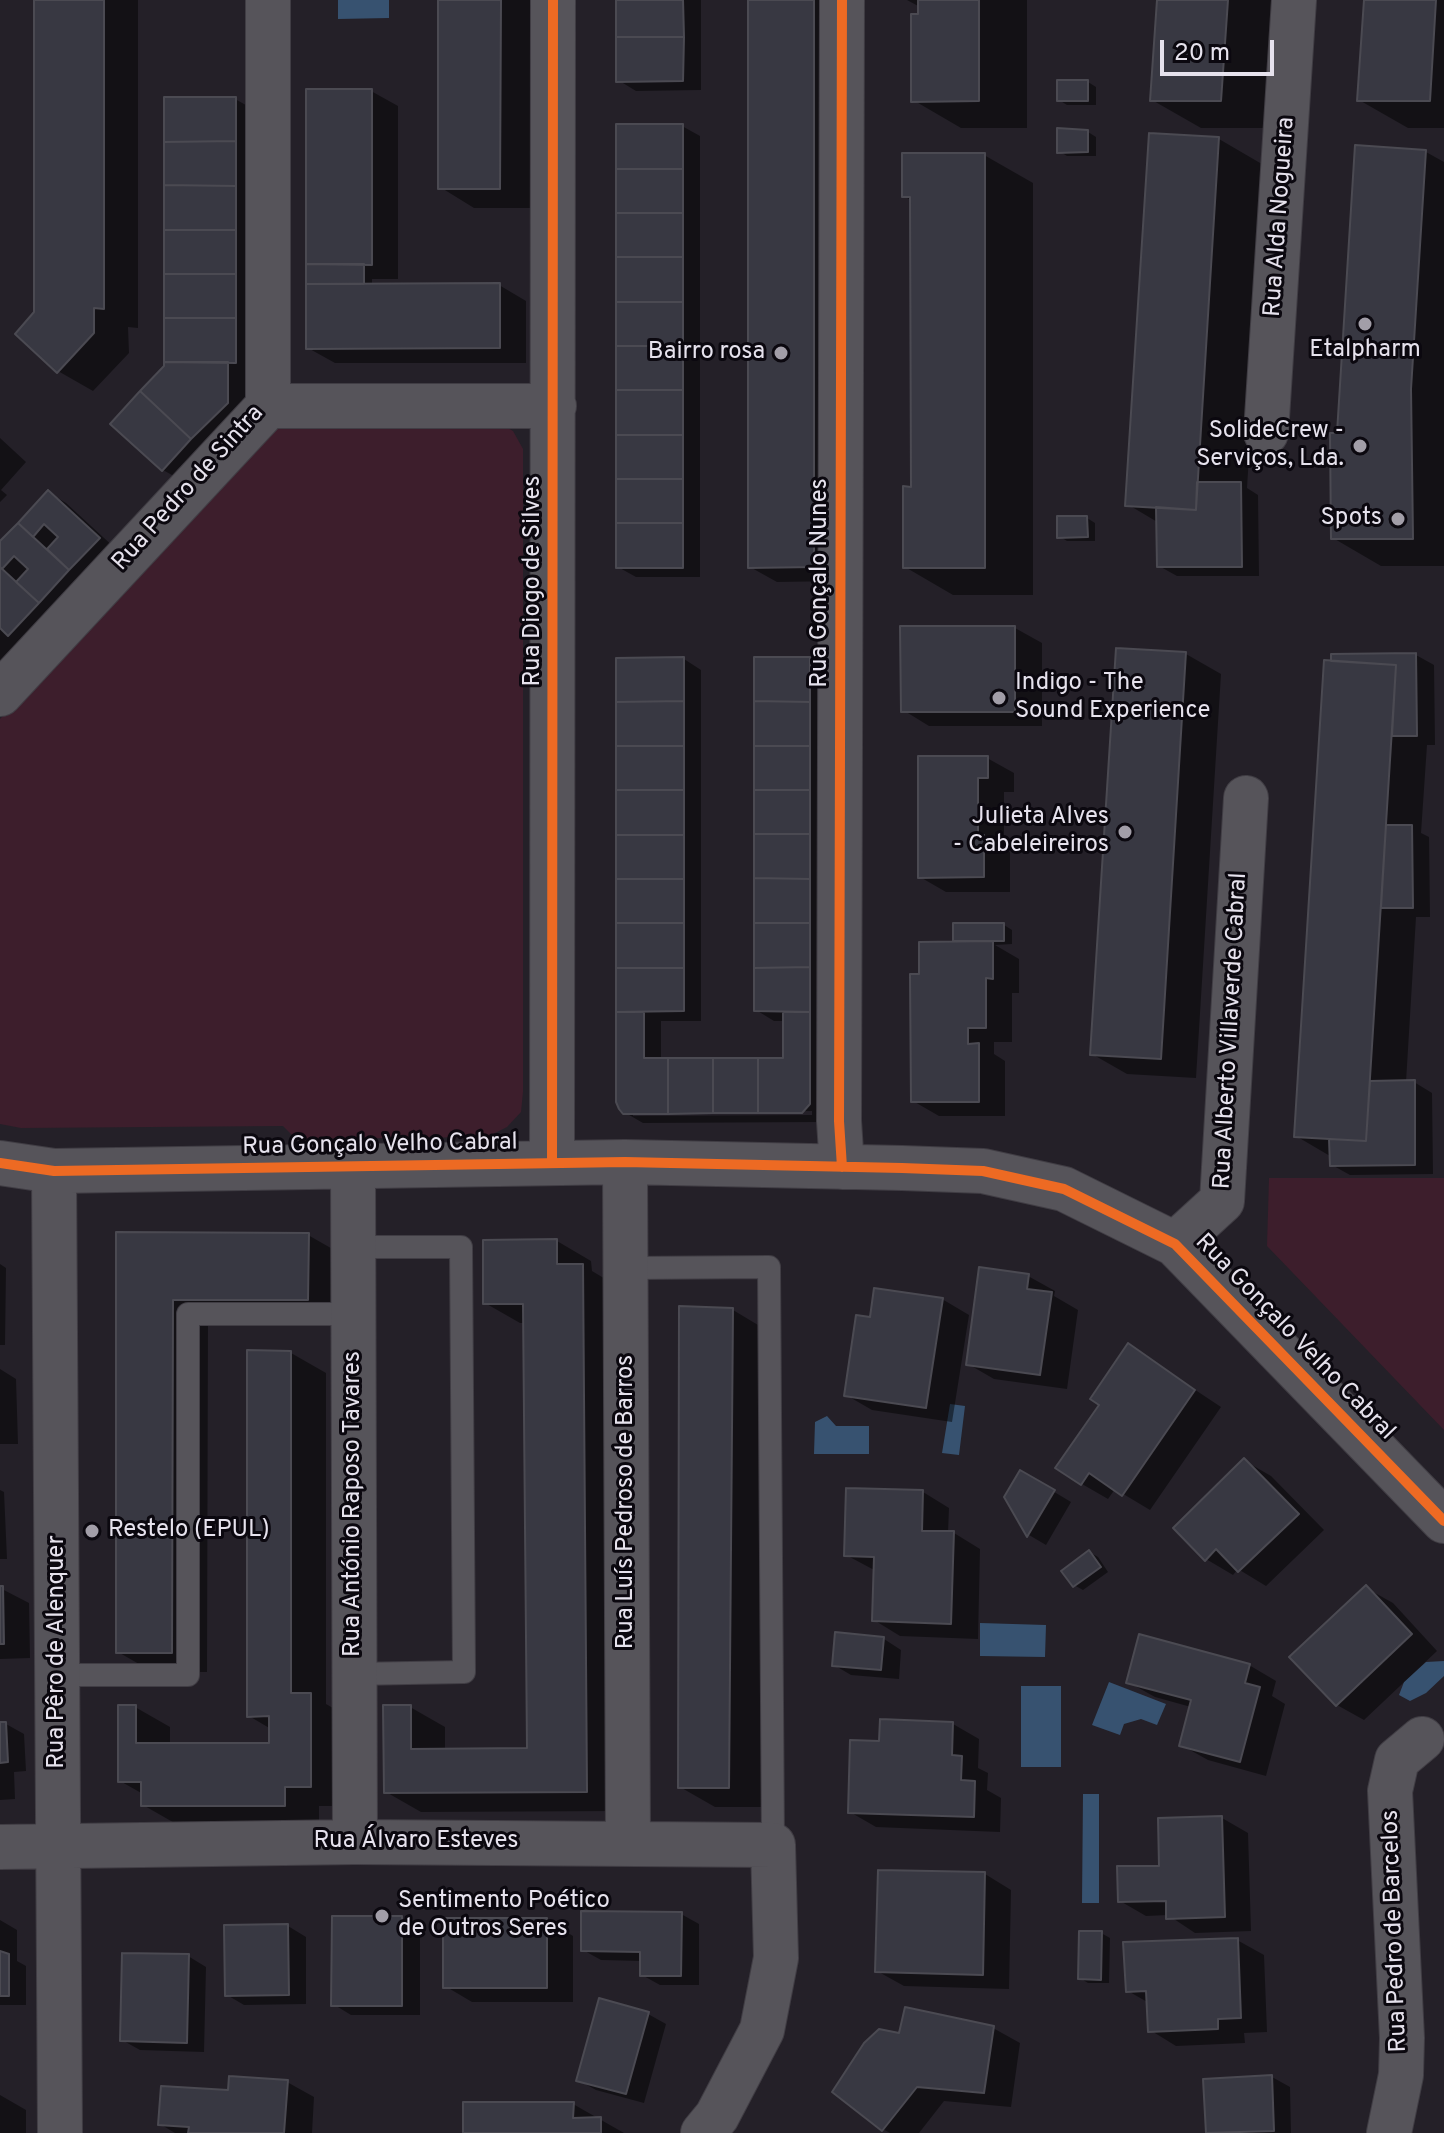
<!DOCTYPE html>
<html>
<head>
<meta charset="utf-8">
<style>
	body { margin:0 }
	#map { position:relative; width:1444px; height:2133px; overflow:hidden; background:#242028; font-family:Overpass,sans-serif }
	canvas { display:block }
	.scale { position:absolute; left:1160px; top:40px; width:114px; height:36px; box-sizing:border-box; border:4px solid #e6e2ed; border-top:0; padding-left:10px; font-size:24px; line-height:28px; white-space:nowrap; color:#e6e2ed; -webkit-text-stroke:6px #0b080f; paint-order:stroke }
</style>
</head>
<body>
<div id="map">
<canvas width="1444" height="2133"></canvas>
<div class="scale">20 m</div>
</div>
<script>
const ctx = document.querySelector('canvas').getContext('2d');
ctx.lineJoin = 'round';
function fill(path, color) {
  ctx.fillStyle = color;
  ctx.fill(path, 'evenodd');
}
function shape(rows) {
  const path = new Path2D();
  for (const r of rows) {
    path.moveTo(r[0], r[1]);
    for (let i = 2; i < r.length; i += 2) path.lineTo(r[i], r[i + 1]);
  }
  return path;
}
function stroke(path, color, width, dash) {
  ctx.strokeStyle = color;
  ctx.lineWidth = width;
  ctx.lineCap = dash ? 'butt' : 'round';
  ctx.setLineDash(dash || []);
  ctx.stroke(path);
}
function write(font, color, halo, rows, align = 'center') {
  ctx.font = font + ' Overpass,sans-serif';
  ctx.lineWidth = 6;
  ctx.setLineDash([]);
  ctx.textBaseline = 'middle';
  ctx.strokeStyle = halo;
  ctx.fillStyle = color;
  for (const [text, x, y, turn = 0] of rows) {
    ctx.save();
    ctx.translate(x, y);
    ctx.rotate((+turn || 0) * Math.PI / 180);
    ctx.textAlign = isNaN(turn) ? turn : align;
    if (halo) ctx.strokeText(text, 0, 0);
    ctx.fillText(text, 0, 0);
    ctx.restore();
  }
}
const green = shape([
	[304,422,497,422,513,431,523,449,523,1092,521,1112,507,1127,487,1137,296,1139,283,1126,21,1128,0,1124,0,719,248,451,272,430],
	[1269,1178,1444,1178,1444,1430,1267,1246]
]);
const water = shape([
	[338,0,389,0,389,18,338,19],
	[950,1404,965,1406,959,1455,942,1453],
	[827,1416,836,1426,869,1426,869,1454,814,1454,815,1422],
	[980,1623,1046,1625,1045,1657,980,1656],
	[1444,1661,1444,1676,1426,1693,1410,1701,1399,1695,1404,1682,1426,1662],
	[1109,1682,1166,1704,1157,1725,1141,1719,1124,1724,1120,1735,1092,1725],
	[1021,1686,1061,1686,1061,1767,1021,1767],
	[1083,1794,1099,1794,1099,1903,1082,1903]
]);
const shadow = shape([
	[36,0,138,0,138,328,128,327,129,353,93,391,58,371,36,313],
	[440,0,535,0,535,208,474,208,440,187],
	[618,0,701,0,701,90,636,91,618,80],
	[750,0,841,0,840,581,777,582,750,567],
	[907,0,1027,0,1027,128,961,128,913,100,920,7],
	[1159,0,1277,0,1269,128,1201,128,1152,100],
	[1366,0,1444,0,1444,128,1408,128,1359,100],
	[1088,82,1096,87,1096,105,1067,105,1059,100],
	[371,91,398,106,398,279,372,279,372,286,499,285,526,301,526,363,335,363,308,348],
	[235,99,253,109,253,372,245,371,245,413,181,480,163,470,166,366],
	[682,126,700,136,700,577,636,577,618,567],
	[1088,132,1096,137,1096,156,1067,156,1059,151],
	[1219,139,1267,167,1247,488,1258,495,1259,576,1177,576,1159,566,1159,523,1127,504],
	[1426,152,1444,162,1444,566,1381,566,1333,538,1339,435],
	[984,155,1033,183,1033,595,953,595,905,567,913,489,912,201,904,196],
	[0,438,26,462,1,490,7,495,0,502],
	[48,492,66,503,116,549,0,673,0,544],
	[1087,518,1095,523,1095,541,1067,541,1059,536],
	[1015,628,1042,643,1042,726,929,726,903,710],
	[1118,650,1186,654,1221,674,1196,1078,1127,1074,1092,1054],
	[1416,655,1434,665,1435,745,1427,745,1421,833,1429,837,1430,917,1416,917,1406,1082,1414,1082,1432,1093,1433,1174,1350,1175,1332,1165,1330,1156,1296,1136,1326,662],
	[684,659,701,670,701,1021,661,1021,661,1060,785,1060,785,1021,774,1021,756,1010,809,659,827,670,820,1122,643,1123,624,1112,618,1102,618,660],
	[812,1111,812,1115,633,1116,633,1112],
	[987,758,1014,773,1014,792,1004,792,1004,849,1010,852,1010,892,946,892,920,877],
	[1004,925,1012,930,1012,944,995,945,1019,959,1019,993,1012,993,1012,1042,994,1042,994,1054,1005,1061,1005,1116,939,1116,913,1101,921,976,959,943,955,940],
	[118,1234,308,1235,343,1255,343,1319,208,1319,207,1672,153,1672,118,1652],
	[557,1241,591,1261,592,1271,617,1286,621,1811,421,1812,386,1792,410,1707,445,1727,445,1751,529,1750,526,1323,520,1323,485,1303],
	[0,1264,6,1268,5,1345,0,1345],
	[1028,1276,1055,1291,1054,1296,1078,1310,1067,1389,994,1379,968,1364],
	[942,1299,969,1315,952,1422,872,1410,846,1395,871,1319],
	[733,1310,768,1331,764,1807,715,1807,680,1787],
	[1129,1346,1221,1407,1150,1510,1115,1489,1108,1499,1082,1484,1101,1405],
	[291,1353,326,1373,326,1704,345,1715,346,1806,319,1806,319,1825,178,1825,143,1805,143,1794,120,1781,135,1707,170,1727,170,1745,271,1745,271,1729,249,1716],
	[0,1369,16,1379,18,1444,0,1444],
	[1245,1461,1271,1476,1324,1530,1266,1586,1238,1569,1233,1575,1206,1559],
	[1021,1472,1071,1502,1046,1545,1029,1535,1006,1497],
	[0,1490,4,1492,7,1559,0,1559],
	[923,1492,949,1508,948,1533,954,1533,980,1549,978,1639,900,1636,874,1620,876,1571,846,1555],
	[1089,1552,1098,1557,1108,1572,1083,1590,1074,1585],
	[0,1588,29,1603,30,1658,0,1659],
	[1366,1588,1393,1603,1437,1651,1364,1720,1337,1705],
	[884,1639,901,1650,899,1679,851,1675,834,1665],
	[1249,1665,1276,1681,1272,1696,1285,1704,1266,1776,1208,1760,1181,1745,1191,1707,1155,1697,1128,1682],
	[0,1724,6,1724,24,1734,26,1771,14,1772,15,1799,0,1800],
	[953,1724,979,1739,978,1768,988,1773,987,1790,1001,1798,1000,1832,876,1827,850,1812,881,1743],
	[1222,1818,1248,1833,1251,1931,1195,1933,1168,1915,1146,1916,1120,1901],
	[985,1874,1011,1890,1009,1989,904,1986,877,1971],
	[681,1914,699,1924,699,1985,660,1985,642,1975,642,1961,601,1960,583,1950],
	[402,1918,420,1928,420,2015,351,2015,333,2004],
	[0,1920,17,1930,17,1961,26,1966,26,2005,0,2005],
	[546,1920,573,1936,573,2002,472,2002,445,1986],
	[288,1926,306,1937,306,2004,244,2005,227,1995],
	[1101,1933,1110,1938,1109,1983,1088,1983,1080,1978],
	[1237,1940,1264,1955,1267,2032,1244,2033,1245,2043,1176,2046,1150,2030,1149,2003,1128,1991],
	[188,1956,206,1967,204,2052,140,2050,122,2040],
	[648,2014,666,2024,644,2103,596,2090,578,2080],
	[993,2028,1020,2043,1011,2107,944,2101,919,2133,890,2133,883,2129,901,2035],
	[1272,2077,1290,2087,1291,2133,1208,2133,1205,2081],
	[287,2082,314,2097,312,2133,175,2133,160,2124,230,2092],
	[0,2095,26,2110,26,2133,0,2133],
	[573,2104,624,2133,465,2133]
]);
const building = shape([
	[34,0,104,0,104,309,94,308,94,333,57,373,15,334,34,312,34,0],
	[438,0,501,0,500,189,438,189,438,0],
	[616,0,683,0,684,37,616,37,616,0],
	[748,0,814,0,814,567,748,568,748,0],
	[918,0,979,0,979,101,911,102,911,14,918,14,918,0],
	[1157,0,1228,0,1221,101,1150,101,1157,0],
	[1364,0,1436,0,1430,101,1357,101,1364,0],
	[616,37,684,37,683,81,616,82,616,37],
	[1057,80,1088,80,1088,101,1057,101,1057,80],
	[306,89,372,89,372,265,306,264,306,89],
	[164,97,236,97,236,141,164,142,164,97],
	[616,124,683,124,683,169,616,169,616,124],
	[1057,128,1088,130,1088,152,1057,153,1057,128],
	[1149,133,1219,137,1196,510,1125,506,1149,133],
	[236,141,236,186,164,185,164,142,236,141],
	[1355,145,1426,150,1411,389,1413,539,1331,539,1330,433,1337,433,1355,145],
	[902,153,985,153,985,568,903,568,903,486,911,487,910,197,902,197,902,153],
	[616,169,683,169,683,213,616,213,616,169],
	[164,185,236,186,236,230,164,230,164,185],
	[616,213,683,213,683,257,616,257,616,213],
	[164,230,236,230,236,274,164,274,164,230],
	[616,257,683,257,683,302,616,302,616,257],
	[306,264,364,264,364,284,306,284,306,264],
	[164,274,236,274,236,318,164,318,164,274],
	[500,283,500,348,306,349,306,284,500,283],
	[616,302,683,302,683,346,616,346,616,302],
	[164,318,236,318,236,363,164,362,164,318],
	[616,346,683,346,683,390,616,390,616,346],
	[164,362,228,362,228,403,191,439,140,391,164,366,164,362],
	[616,390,683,390,683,435,616,435,616,390],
	[140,391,191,439,162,471,110,424,140,391],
	[616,435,683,435,683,479,616,479,616,435],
	[616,479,683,479,683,523,616,523,616,479],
	[1197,482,1241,482,1242,567,1157,567,1156,507,1196,510,1197,482],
	[48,490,100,538,69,570,47,549,58,537,44,524,33,537,18,523,48,490],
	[1057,516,1087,516,1088,537,1057,538,1057,516],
	[18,523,69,570,39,603,16,582,28,569,14,556,2,569,0,567,0,541,18,523],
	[616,523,683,523,683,568,616,568,616,523],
	[0,567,39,603,8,636,0,628,0,567],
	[900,626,1015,626,1015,712,901,712,900,626],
	[1116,648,1186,652,1161,1059,1090,1055,1116,648],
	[1416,653,1417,736,1392,736,1396,665,1331,661,1331,654,1416,653],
	[684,657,684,701,616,702,616,658,684,657],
	[754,657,810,657,810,702,754,701,754,657],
	[1324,660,1396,665,1366,1141,1294,1137,1324,660],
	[684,701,684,746,616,746,616,702,684,701],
	[754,701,810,702,810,746,754,746,754,701],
	[616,746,684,746,684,790,616,790,616,746],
	[754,746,810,746,810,790,754,790,754,746],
	[918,756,988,756,988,778,978,778,978,835,984,835,984,877,918,878,918,756],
	[616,790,684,790,684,835,616,835,616,790],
	[754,790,810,790,810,834,754,834,754,790],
	[1386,825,1412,825,1413,908,1381,908,1386,825],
	[754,834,810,834,810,879,754,878,754,834],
	[616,835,684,835,684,879,616,879,616,835],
	[754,878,810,879,810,923,754,923,754,878],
	[616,879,684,879,684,923,616,923,616,879],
	[616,923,684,923,684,968,616,968,616,923],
	[754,923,810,923,810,967,754,968,754,923],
	[953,923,1004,923,1004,941,953,941,953,923],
	[993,941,993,979,986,978,986,1028,968,1028,968,1044,979,1043,979,1102,911,1102,910,974,919,974,919,942,993,941],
	[810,967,810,1012,754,1011,754,968,810,967],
	[616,968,684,968,684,1011,616,1012,616,968],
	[616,1012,644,1012,644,1058,668,1058,668,1114,623,1114,619,1109,616,1102,616,1012],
	[783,1012,810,1012,810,1104,802,1113,758,1113,758,1058,783,1058,783,1012],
	[668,1058,713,1058,713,1113,668,1114,668,1058],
	[713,1058,758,1058,758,1113,713,1113,713,1058],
	[1415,1080,1415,1165,1330,1166,1329,1139,1366,1141,1370,1081,1415,1080],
	[116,1232,309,1233,308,1300,173,1300,172,1653,116,1653,116,1232],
	[557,1239,557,1264,583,1264,587,1792,384,1793,383,1705,411,1705,411,1749,527,1748,523,1304,483,1304,483,1240,557,1239],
	[979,1267,1029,1274,1027,1289,1052,1292,1040,1375,966,1365,979,1267],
	[874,1288,943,1298,926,1408,844,1396,856,1315,870,1317,874,1288],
	[679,1306,733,1308,729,1788,678,1788,679,1306],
	[1128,1343,1195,1390,1122,1496,1089,1473,1081,1485,1055,1468,1099,1405,1090,1399,1128,1343],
	[247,1350,291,1351,291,1693,311,1693,311,1787,285,1787,285,1806,141,1806,141,1782,118,1782,118,1705,136,1705,136,1743,269,1743,269,1716,247,1717,247,1350],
	[1244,1458,1299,1514,1238,1572,1216,1549,1205,1561,1173,1528,1244,1458],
	[1020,1470,1055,1490,1027,1537,1004,1497,1020,1470],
	[846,1488,923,1490,922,1531,954,1531,951,1624,872,1621,874,1557,844,1556,846,1488],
	[1089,1550,1101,1567,1073,1587,1061,1571,1089,1550],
	[1366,1585,1412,1634,1336,1706,1289,1657,1366,1585],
	[0,1586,3,1586,4,1644,0,1644,0,1586],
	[835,1632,884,1637,881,1670,832,1666,835,1632],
	[1139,1634,1250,1664,1245,1683,1260,1687,1240,1762,1179,1746,1191,1700,1126,1683,1139,1634],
	[880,1719,953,1722,952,1755,962,1756,961,1780,975,1781,974,1817,848,1813,850,1740,879,1741,880,1719],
	[0,1722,6,1722,8,1762,0,1763,0,1722],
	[1222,1816,1225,1917,1166,1919,1166,1901,1118,1902,1117,1866,1159,1866,1158,1818,1222,1816],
	[878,1870,985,1872,983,1975,875,1972,878,1870],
	[581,1911,682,1912,681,1976,640,1976,640,1952,581,1951,581,1911],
	[332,1916,402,1916,402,2006,331,2006,332,1916],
	[443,1918,547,1918,547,1988,443,1988,443,1918],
	[288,1924,289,1995,225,1996,224,1925,288,1924],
	[1079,1931,1102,1931,1101,1980,1078,1979,1079,1931],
	[1238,1938,1241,2018,1218,2019,1218,2029,1148,2032,1146,1991,1126,1992,1123,1942,1238,1938],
	[0,1951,9,1954,9,1996,0,1996,0,1951],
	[122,1953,189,1954,187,2043,120,2041,122,1953],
	[599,1998,649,2012,626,2094,576,2081,599,1998],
	[905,2007,994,2026,984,2093,917,2087,882,2131,832,2092,864,2043,879,2029,899,2033,905,2007],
	[1272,2075,1274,2131,1206,2133,1203,2079,1272,2075],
	[229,2076,288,2080,284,2133,188,2133,189,2127,158,2125,161,2086,228,2090,229,2076],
	[463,2102,574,2102,573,2118,601,2117,601,2133,463,2133,463,2102]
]);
const service = shape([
	[354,1247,461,1247,464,1672,354,1674],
	[627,1268,769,1267,773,1845],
	[59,1675,188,1675,188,1314,354,1314]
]);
const minor = shape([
	[842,0,839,1121,842,1167],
	[268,406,554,406],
	[1266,433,1294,0],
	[0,694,268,406,268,0],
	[625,1162,628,1842],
	[0,1163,54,1171,625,1162,902,1168,983,1171,1064,1189,1175,1244,1444,1521],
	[552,1163,553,0],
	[353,1166,355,1842],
	[54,1171,60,2133],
	[1175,1244,1222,1201,1246,798],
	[0,1847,355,1842,773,1845,776,1958,762,2030,717,2116,703,2133],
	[1389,2133,1401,2075,1402,2038,1390,1791,1397,1760,1422,1739]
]);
const cycleway = shape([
	[842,0,839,1121,842,1167],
	[0,1163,54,1171,625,1162,902,1168,983,1171,1064,1189,1175,1244,1444,1521],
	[552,1163,553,0]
]);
const markers = [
	[1365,324,8,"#a29ea8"],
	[781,353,8,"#a29ea8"],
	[1360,446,8,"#a29ea8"],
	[1398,519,8,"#a29ea8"],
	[999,698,8,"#a29ea8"],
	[1125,832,8,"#a29ea8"],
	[92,1531,8,"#a29ea8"],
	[382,1916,8,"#a29ea8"]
];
const streetNames = [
	["Rua Alda Nogueira",1281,217,-86],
	["Rua Pedro de Sintra",189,489,-48],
	["Rua Diogo de Silves",534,581,-90],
	["Rua Gonçalo Nunes",821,583,-90],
	["Rua Alberto Villaverde Cabral",1232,1031,-87],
	["Rua Gonçalo Velho Cabral",380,1146,-1],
	["Rua Gonçalo Velho Cabral",1294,1338,46],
	["Rua Luís Pedroso de Barros",627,1502,-90],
	["Rua António Raposo Tavares",354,1504,-90],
	["Rua Pêro de Alenquer",58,1652,-90],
	["Rua Álvaro Esteves",416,1842],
	["Rua Pedro de Barcelos",1396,1931,-92]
];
const poiNames = [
	["Etalpharm",1365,351,"center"],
	["Bairro rosa",765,353],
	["SolideCrew -",1344,432],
	["Serviços, Lda.",1344,460],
	["Spots",1382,519],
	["Indigo - The",1015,684,"left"],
	["Sound Experience",1015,712,"left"],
	["Julieta Alves",1109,818],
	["- Cabeleireiros",1109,846],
	["Restelo (EPUL)",108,1531,"left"],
	["Sentimento Poético",398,1902,"left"],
	["de Outros Seres",398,1930,"left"]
];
fill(green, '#3d1e2c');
fill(water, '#375270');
fill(shadow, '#0007');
fill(building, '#383842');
stroke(building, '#4b4a52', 2);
stroke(service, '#403d44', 24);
stroke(minor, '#403d44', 46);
stroke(service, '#56545a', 22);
stroke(minor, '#56545a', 44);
stroke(cycleway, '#ed6a23', 10);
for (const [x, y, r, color] of markers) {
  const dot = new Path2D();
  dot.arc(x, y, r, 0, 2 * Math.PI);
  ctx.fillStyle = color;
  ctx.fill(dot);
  stroke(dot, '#0b080f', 3);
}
write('24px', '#e6e2ed', '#0b080f', streetNames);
write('24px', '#e6e2ed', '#0b080f', poiNames, 'right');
</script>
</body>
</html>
